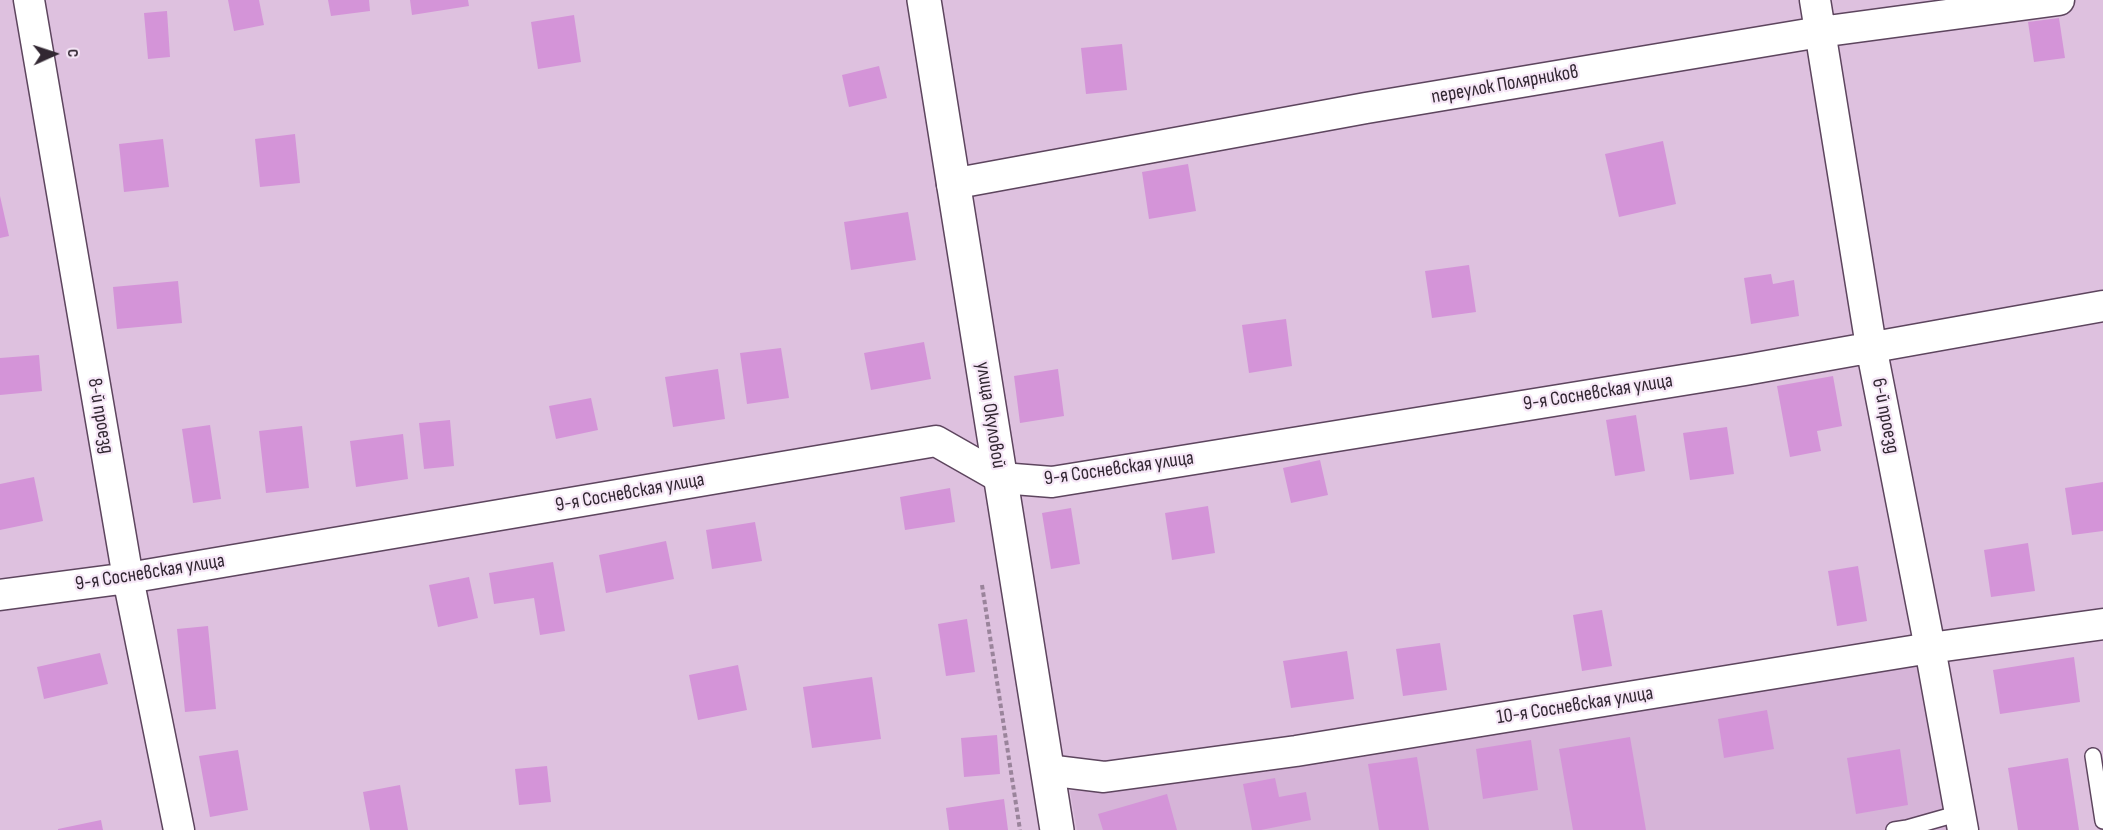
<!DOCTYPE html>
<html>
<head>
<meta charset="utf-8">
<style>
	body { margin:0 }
	#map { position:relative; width:2103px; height:830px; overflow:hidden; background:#dec1df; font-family:"Sofia Sans Condensed",sans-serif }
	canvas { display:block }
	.north { position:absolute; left:24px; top:24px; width:60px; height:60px; -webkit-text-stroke:4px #f6e7f7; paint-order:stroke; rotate:87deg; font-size:16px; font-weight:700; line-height:24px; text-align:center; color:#322732 }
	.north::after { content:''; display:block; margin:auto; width:21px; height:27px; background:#322732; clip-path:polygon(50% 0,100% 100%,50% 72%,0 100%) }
</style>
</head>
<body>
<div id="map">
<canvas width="2103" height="830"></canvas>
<div class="north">С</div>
</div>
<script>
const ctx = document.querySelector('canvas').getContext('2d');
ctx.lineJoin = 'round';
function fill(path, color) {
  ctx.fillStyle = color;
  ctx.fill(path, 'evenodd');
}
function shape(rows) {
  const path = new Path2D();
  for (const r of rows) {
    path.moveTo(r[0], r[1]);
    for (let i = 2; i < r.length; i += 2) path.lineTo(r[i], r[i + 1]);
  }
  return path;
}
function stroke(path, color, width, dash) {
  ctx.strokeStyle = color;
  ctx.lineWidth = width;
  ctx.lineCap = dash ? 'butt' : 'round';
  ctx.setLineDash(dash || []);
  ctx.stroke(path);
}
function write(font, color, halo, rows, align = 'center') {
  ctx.font = font + ' "Sofia Sans Condensed",sans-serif';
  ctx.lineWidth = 4.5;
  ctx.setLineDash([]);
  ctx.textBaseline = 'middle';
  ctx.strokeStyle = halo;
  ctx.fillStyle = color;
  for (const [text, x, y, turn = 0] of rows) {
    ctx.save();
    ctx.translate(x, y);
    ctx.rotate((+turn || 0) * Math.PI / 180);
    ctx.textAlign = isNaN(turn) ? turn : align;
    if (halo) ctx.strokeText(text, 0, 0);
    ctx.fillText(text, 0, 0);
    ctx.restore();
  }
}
const built = shape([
	[1925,660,1952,830,1077,830,1070,791,1298,758]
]);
const building = shape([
	[228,0,259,0,264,25,234,31],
	[328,0,369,0,370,11,331,16],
	[410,0,468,0,469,6,412,15],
	[167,11,170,57,148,59,144,13],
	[574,15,581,62,538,69,531,22],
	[2059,18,2065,58,2034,62,2028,22],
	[1122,44,1127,90,1086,94,1081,48],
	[879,66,887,98,849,107,842,75],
	[295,134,300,183,260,187,255,139],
	[163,139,169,187,124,192,119,144],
	[1663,141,1676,204,1619,217,1605,154],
	[1188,164,1196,211,1149,219,1142,172],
	[0,196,9,236,0,238],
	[908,212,916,260,851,270,844,222],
	[1469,265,1476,312,1432,318,1425,271],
	[1771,274,1773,284,1794,280,1799,316,1751,324,1744,278],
	[178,281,182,323,117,329,113,287],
	[1286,319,1292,366,1249,373,1242,325],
	[924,342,931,379,871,390,864,353],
	[781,348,789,398,747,404,740,353],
	[39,355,42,391,0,395,0,358],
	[718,369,725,419,673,427,665,377],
	[1058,369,1064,416,1020,423,1014,376],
	[1833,376,1842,426,1817,431,1821,451,1790,457,1777,386],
	[591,398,598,430,556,439,549,406],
	[1636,415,1645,471,1615,476,1606,420],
	[450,420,454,466,424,469,419,423],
	[210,425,221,499,193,503,182,429],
	[302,426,309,488,266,493,259,431],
	[1727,427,1734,474,1690,480,1683,433],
	[403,434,408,479,356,487,350,441],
	[1320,460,1328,495,1291,503,1283,468],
	[34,477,43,521,0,530,0,484],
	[2103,482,2103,531,2072,535,2065,488],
	[950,488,955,522,905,530,900,497],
	[1208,506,1215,553,1172,560,1165,513],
	[1071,508,1080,564,1051,569,1042,513],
	[755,522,762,561,712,569,706,530],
	[666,541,674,579,606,593,599,555],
	[2028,543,2035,591,1991,597,1984,550],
	[553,562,565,631,540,635,534,598,494,604,489,573],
	[1858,566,1867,621,1837,626,1828,571],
	[469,577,478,618,438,627,429,585],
	[1602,610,1612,666,1582,671,1573,615],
	[967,619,975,672,946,676,938,624],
	[208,626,216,709,185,712,177,629],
	[1440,643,1447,690,1403,696,1396,649],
	[1347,651,1354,699,1291,708,1283,661],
	[100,653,108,684,44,699,37,667],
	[2074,657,2080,702,2000,714,1993,670],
	[738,665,747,710,698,720,689,675],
	[872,677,881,739,812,748,803,687],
	[1767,710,1774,749,1724,758,1718,719],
	[997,735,1000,774,964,777,961,738],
	[1630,737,1646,830,1573,830,1559,749],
	[1531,740,1538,790,1483,799,1476,749],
	[1900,749,1908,805,1856,814,1847,758],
	[238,750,248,810,210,817,199,756],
	[1417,757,1429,830,1379,830,1368,764],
	[2068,758,2079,830,2018,830,2008,768],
	[547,766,551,802,519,805,515,769],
	[1275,778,1279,797,1306,792,1311,820,1261,830,1252,830,1243,784],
	[400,785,408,830,370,830,363,792],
	[1167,794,1177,830,1103,830,1098,814],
	[1004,799,1008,830,949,830,946,808],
	[101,820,103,830,58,830,58,829]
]);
const path = shape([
	[982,585,1020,830]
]);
const lane = shape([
	[2093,756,2103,821],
	[1894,830,1907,828,1960,813]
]);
const street = shape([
	[29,0,128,578,179,830],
	[1815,0,1871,346,1930,648,1963,830],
	[952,184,1366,108,1820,32,2059,0],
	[0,595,128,578,936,441,1001,478,1052,482,1745,370,2103,306],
	[1047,770,1104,777,1296,751,1930,648,2103,624]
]);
const secondary = shape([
	[924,0,1057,830]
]);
const streetNames = [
	["переулок Полярников",1505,85,-10],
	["9-я Сосневская улица",1598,393,-9],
	["улица Окуловой",990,415,81],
	["8-й проезд",100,416,80],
	["6-й проезд",1885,416,79],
	["9-я Сосневская улица",1119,469,-8],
	["9-я Сосневская улица",630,493,-10],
	["9-я Сосневская улица",150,573,-9],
	["10-я Сосневская улица",1575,706,-9]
];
fill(built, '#d6b4d8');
fill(building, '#d494d8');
stroke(lane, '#5d455e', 18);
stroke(street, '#5d455e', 33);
stroke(secondary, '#5d455e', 36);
stroke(path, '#9a849b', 4, [4.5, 3]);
stroke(lane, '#fff', 15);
stroke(street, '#fff', 30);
stroke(secondary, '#fff', 33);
write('20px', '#322732', '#f6e7f7', streetNames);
</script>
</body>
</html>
